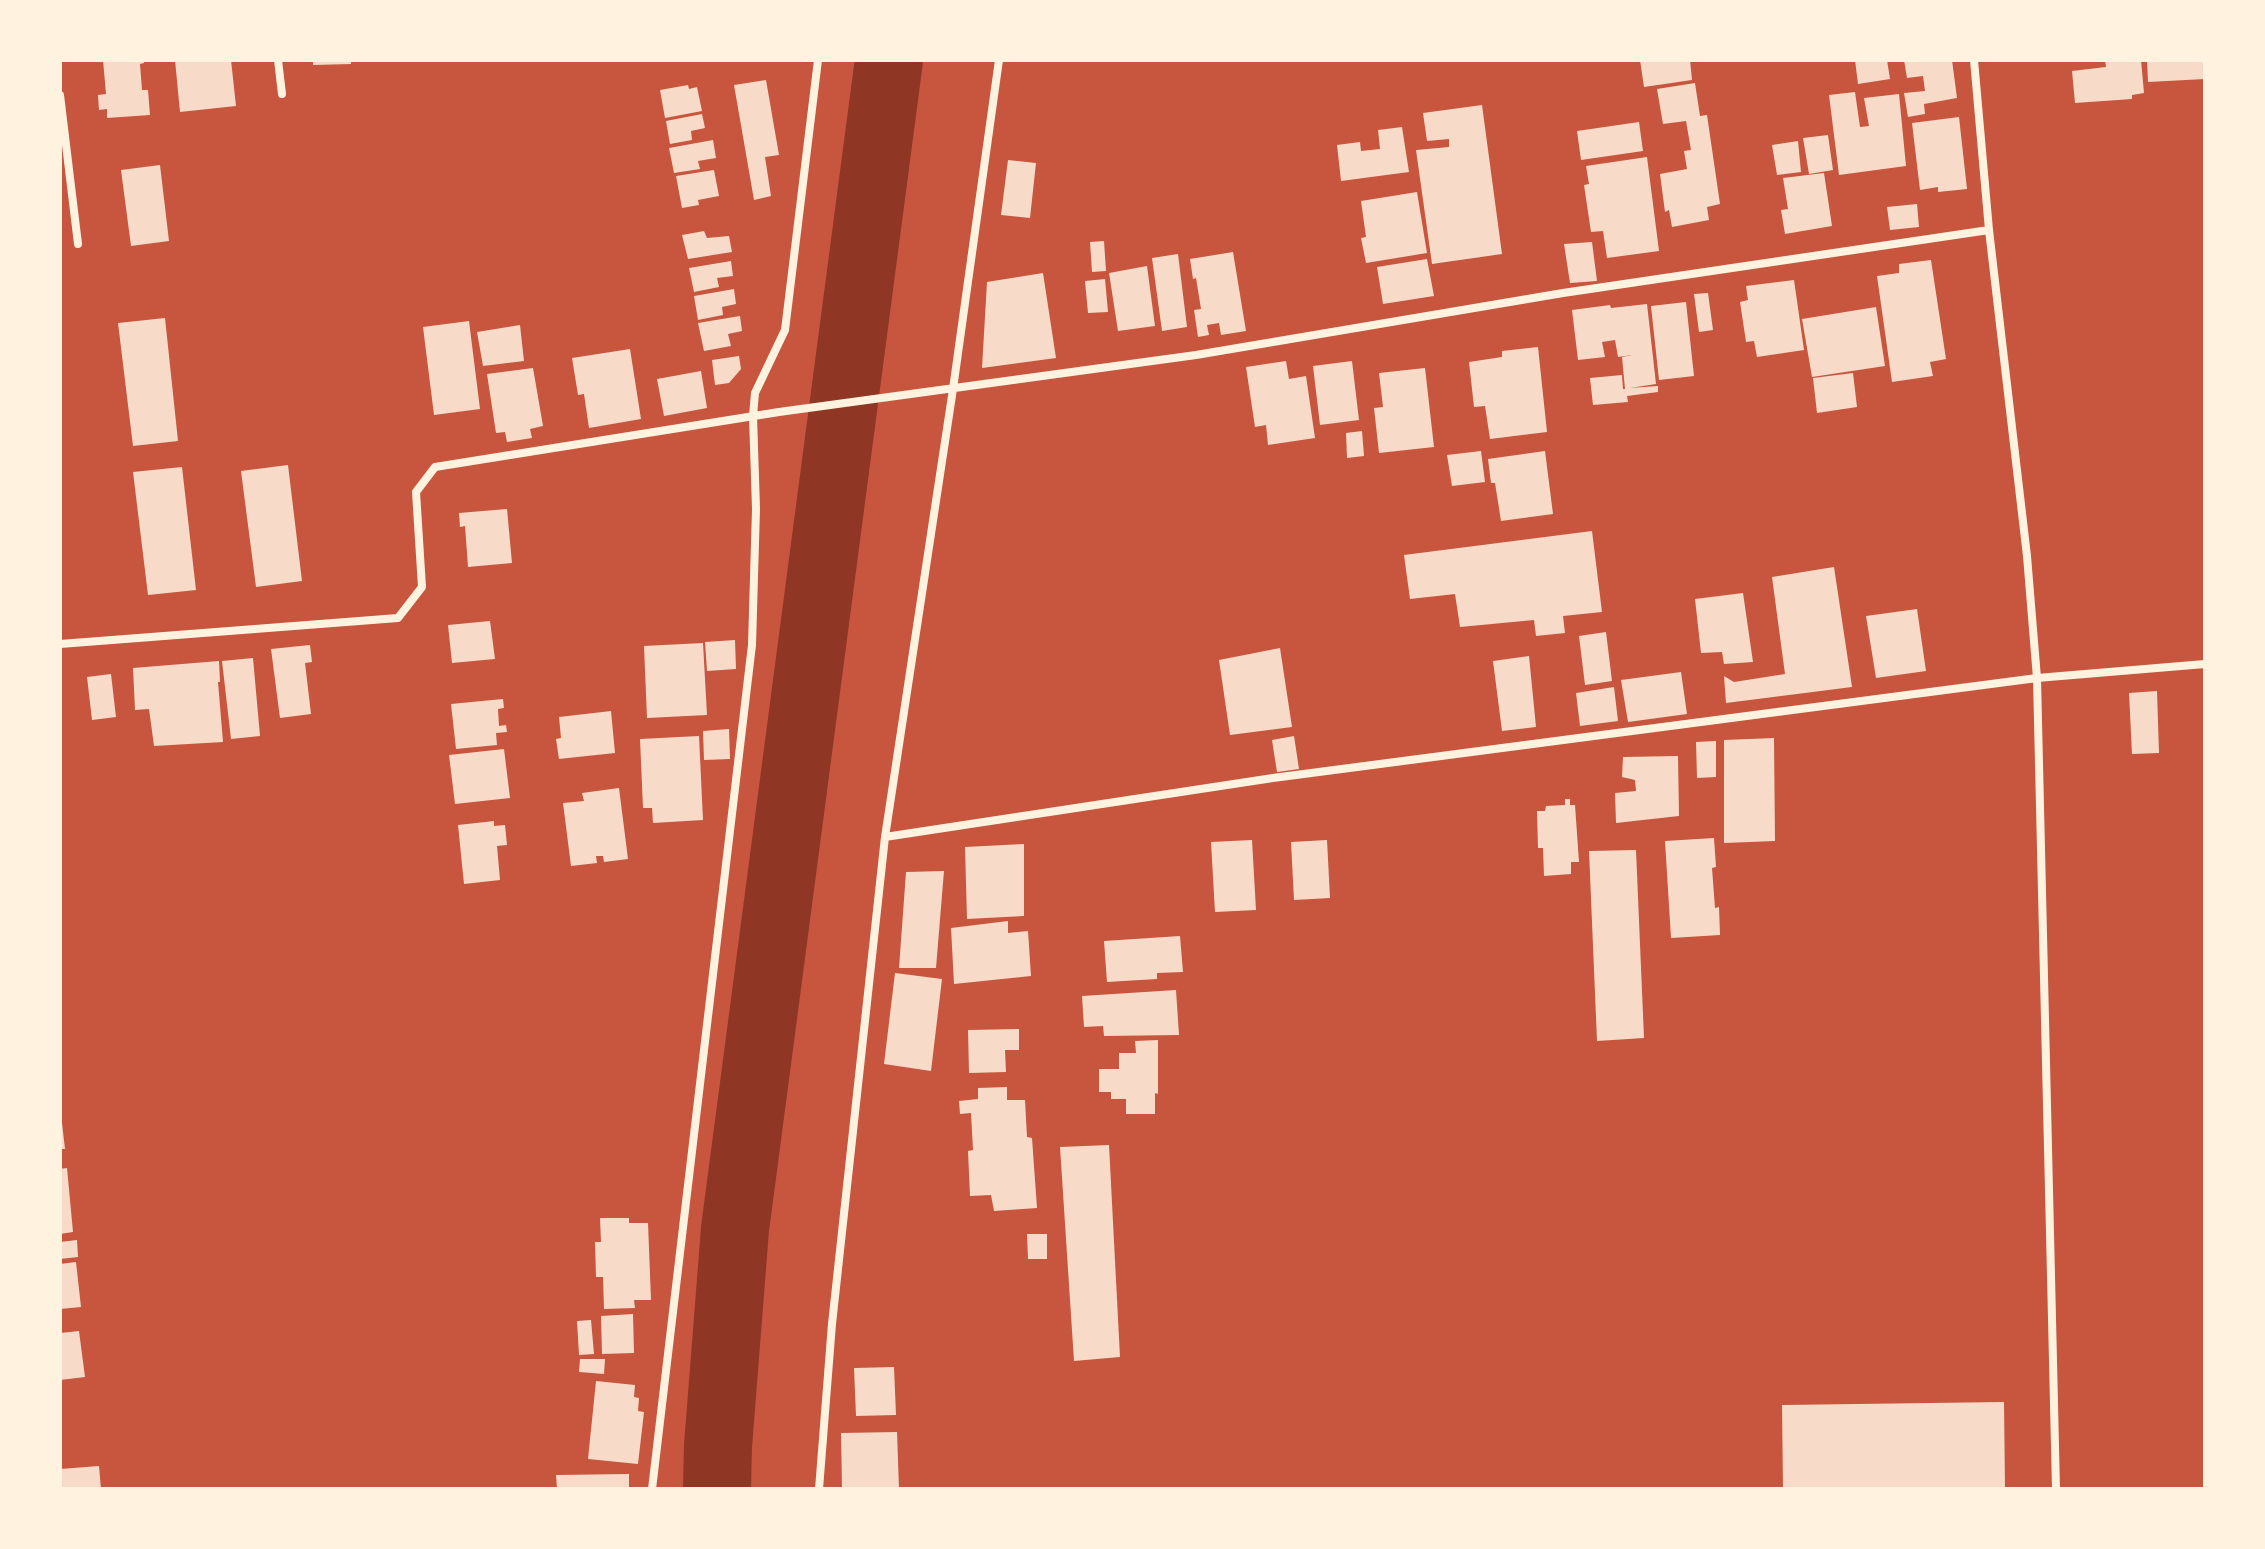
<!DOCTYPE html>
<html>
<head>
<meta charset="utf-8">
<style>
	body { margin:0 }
	#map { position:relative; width:2265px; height:1549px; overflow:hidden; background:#c8553d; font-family:"Source Serif 4",serif }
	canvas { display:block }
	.frame { position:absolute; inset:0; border:62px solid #fff3e0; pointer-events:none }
</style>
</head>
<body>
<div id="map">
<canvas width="2265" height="1549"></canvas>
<div class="frame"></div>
</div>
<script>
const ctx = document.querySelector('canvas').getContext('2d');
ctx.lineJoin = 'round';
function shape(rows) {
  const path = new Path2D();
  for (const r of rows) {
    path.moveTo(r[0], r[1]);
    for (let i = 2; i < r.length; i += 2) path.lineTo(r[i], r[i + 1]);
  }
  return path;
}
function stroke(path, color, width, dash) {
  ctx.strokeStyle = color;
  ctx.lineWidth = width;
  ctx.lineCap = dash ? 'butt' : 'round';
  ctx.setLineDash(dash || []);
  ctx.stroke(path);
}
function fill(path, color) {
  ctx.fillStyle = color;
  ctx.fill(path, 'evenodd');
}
const river = shape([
	[717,1489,718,1446,735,1229,889,60]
]);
const building = shape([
	[103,60,144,60,144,63,140,64,142,90,148,90,150,115,107,118,107,109,99,110,98,95,106,94],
	[175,60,231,60,236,106,180,112],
	[313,60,351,60,351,64,313,65],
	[1640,60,1690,60,1692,80,1644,87],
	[1855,60,1887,60,1890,79,1858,84],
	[1904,60,1952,60,1957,98,1924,104,1925,114,1908,117,1904,93,1925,91,1923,76,1907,78],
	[2105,60,2141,60,2144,93,2132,95,2132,99,2075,103,2072,71,2106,67],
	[2147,60,2205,60,2205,79,2148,82],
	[766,80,779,155,765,157,771,196,754,200,734,85],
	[1695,83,1700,116,1707,115,1720,204,1707,207,1709,220,1672,227,1669,210,1665,212,1660,174,1687,169,1684,151,1691,150,1686,121,1663,124,1657,89],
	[688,85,689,89,697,87,702,111,665,118,660,90],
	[1855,92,1860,127,1869,126,1864,98,1899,94,1906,166,1839,175,1829,95],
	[1482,105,1502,254,1432,264,1416,150,1449,147,1449,139,1427,141,1423,113],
	[702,114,705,128,691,131,692,140,670,144,666,121],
	[1959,117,1967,189,1938,192,1938,187,1920,190,1912,123],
	[1639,122,1643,151,1581,160,1577,131],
	[1402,127,1409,172,1341,181,1337,145,1360,142,1361,151,1380,149,1378,130],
	[1828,135,1833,170,1809,174,1803,138],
	[713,140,716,158,698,161,700,169,674,173,669,148],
	[1798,141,1801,172,1777,175,1772,145],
	[1647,157,1659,251,1607,258,1603,231,1591,232,1584,185,1589,184,1586,166],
	[1008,160,1036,163,1030,218,1001,215],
	[160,165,169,241,131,246,121,170],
	[714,170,719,196,698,200,699,205,682,208,676,176],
	[1824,173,1832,226,1785,234,1781,210,1788,209,1783,178],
	[1417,192,1427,253,1366,263,1361,238,1366,237,1361,201],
	[1917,204,1919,227,1890,230,1887,207],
	[704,231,707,238,729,236,732,252,688,259,682,235],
	[1104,241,1106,271,1092,272,1090,242],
	[1592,242,1597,281,1570,283,1564,244],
	[1233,252,1246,331,1221,335,1219,323,1207,325,1209,335,1198,337,1194,310,1201,309,1196,278,1193,279,1190,259],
	[1178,254,1187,327,1162,331,1152,258],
	[1427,259,1434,296,1383,304,1377,267],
	[1931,260,1946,359,1930,362,1933,376,1892,382,1877,276,1899,273,1899,264],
	[731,261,733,276,717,278,719,287,694,292,689,268],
	[1147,266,1155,326,1118,331,1109,273],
	[1043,273,1056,358,982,368,987,282],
	[1105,279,1108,312,1088,313,1085,281],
	[1794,280,1804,350,1757,357,1754,341,1746,342,1740,302,1748,300,1746,286],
	[734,289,736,304,722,307,723,315,698,320,694,296],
	[1708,293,1713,330,1699,332,1694,294],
	[1686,302,1694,376,1659,380,1651,306],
	[1647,304,1656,384,1630,388,1658,386,1658,392,1627,396,1628,402,1593,405,1590,378,1622,375,1623,389,1625,389,1622,357,1632,355,1618,357,1615,340,1602,342,1605,357,1578,360,1572,310,1610,305,1611,308],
	[1876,307,1885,366,1812,377,1802,319],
	[740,316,742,331,728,334,731,346,704,351,698,323],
	[165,318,178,441,133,446,118,323],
	[469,321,480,409,434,415,423,327],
	[520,325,524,361,483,366,477,332],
	[1538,347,1547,432,1490,439,1485,406,1474,407,1469,362,1502,357,1502,351],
	[630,349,641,419,589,428,584,394,578,395,572,358],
	[739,356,741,369,729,383,715,385,712,360],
	[1286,361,1289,379,1306,376,1315,438,1268,445,1266,425,1255,427,1246,367],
	[1352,361,1359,420,1320,425,1313,366],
	[533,368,543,426,530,429,532,438,507,442,505,432,496,433,487,374],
	[1425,368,1434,447,1379,453,1374,408,1383,407,1379,373],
	[701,371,707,408,664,416,657,379],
	[1853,373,1857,407,1817,413,1813,378],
	[1362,431,1364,456,1347,458,1346,433],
	[1481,451,1485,482,1452,486,1447,455],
	[1545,451,1553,514,1501,521,1495,483,1491,483,1488,459],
	[288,465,302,581,256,587,241,471],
	[182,467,196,590,148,595,133,472],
	[507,509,512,563,468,567,465,526,460,527,459,513],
	[1592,531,1602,612,1563,616,1565,633,1536,636,1534,620,1460,627,1455,594,1410,599,1404,555],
	[1834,567,1852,687,1726,703,1724,676,1734,682,1785,674,1772,577],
	[1743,593,1753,662,1724,664,1722,652,1701,653,1695,599],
	[1917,609,1926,671,1876,678,1866,616],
	[490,621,495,659,452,663,448,625],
	[1606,632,1612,681,1585,685,1579,636],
	[735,640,736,669,707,671,705,642],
	[703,643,707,715,647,718,644,646],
	[310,645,312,662,305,663,311,714,280,718,271,649],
	[1280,648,1292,727,1230,735,1219,660],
	[1529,656,1536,727,1502,731,1493,661],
	[253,658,260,736,231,739,222,661],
	[219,661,220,682,218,682,223,742,154,746,149,709,135,710,133,668],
	[1681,672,1687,714,1628,722,1621,680],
	[111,674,116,717,92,720,87,677],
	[1614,687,1618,721,1580,726,1576,693],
	[2157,691,2159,753,2132,754,2129,693],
	[503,699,504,708,498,709,499,726,506,725,507,732,496,733,497,745,456,749,451,704],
	[611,711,615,753,559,759,556,739,561,738,559,717],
	[729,729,730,759,704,760,703,731],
	[699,736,703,820,653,823,652,808,643,808,640,739],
	[1294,736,1299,769,1277,772,1272,740],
	[1774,738,1775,841,1724,843,1724,740],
	[1716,741,1716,777,1697,778,1696,742],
	[504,749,510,798,455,804,449,755],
	[1678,756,1679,816,1616,823,1615,793,1636,791,1635,780,1622,777,1623,757],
	[619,788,628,859,604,862,603,856,596,856,597,863,571,866,563,803,584,801,582,793],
	[1565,799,1570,799,1570,805,1575,805,1579,862,1571,862,1571,874,1544,876,1543,848,1538,848,1537,811,1545,811,1546,806,1565,805],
	[494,821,494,826,505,825,507,845,497,846,500,880,464,884,458,825],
	[1714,838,1716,867,1712,868,1715,908,1719,907,1720,935,1671,938,1665,841],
	[1252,840,1256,910,1215,912,1211,842],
	[1327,840,1330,898,1294,900,1291,842],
	[1024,844,1024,916,967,919,965,847],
	[1636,850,1644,1038,1597,1041,1589,851],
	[944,871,936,968,899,968,906,872],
	[1008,921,1008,933,1028,931,1031,976,954,984,951,928],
	[1180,936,1183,972,1157,973,1157,979,1107,982,1104,941],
	[895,973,942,979,931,1071,884,1064],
	[1176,990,1179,1035,1104,1036,1103,1026,1084,1027,1082,996],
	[1019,1029,1019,1050,1005,1050,1006,1072,969,1073,968,1030],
	[1158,1040,1158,1094,1155,1093,1155,1114,1126,1114,1126,1099,1111,1099,1111,1092,1099,1092,1099,1069,1119,1069,1119,1053,1136,1053,1135,1041],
	[1007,1087,1007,1100,1025,1100,1027,1137,1032,1138,1037,1208,994,1211,991,1195,970,1196,968,1151,973,1150,971,1113,960,1114,959,1101,978,1099,978,1088],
	[60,1123,62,1123,65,1149,60,1149],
	[1109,1145,1120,1357,1074,1361,1060,1147],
	[67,1168,73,1232,60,1234,60,1169],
	[600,1218,629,1218,629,1223,648,1223,651,1300,634,1300,635,1308,604,1309,603,1277,596,1277,595,1242,601,1242],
	[1027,1234,1047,1234,1047,1259,1028,1259],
	[77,1240,78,1257,60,1259,60,1242],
	[76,1262,81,1307,60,1309,60,1264],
	[633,1314,634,1353,602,1354,601,1316],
	[591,1320,594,1354,579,1355,577,1321],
	[79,1331,85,1377,60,1380,60,1333],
	[580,1359,605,1359,604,1374,579,1372],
	[894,1367,896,1415,856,1416,854,1368],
	[596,1381,635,1385,634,1397,639,1398,638,1411,644,1412,638,1464,588,1459],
	[2004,1402,2005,1489,1783,1489,1782,1405],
	[897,1432,899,1489,842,1488,841,1433],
	[99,1466,101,1489,60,1489,60,1469],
	[629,1474,629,1489,557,1489,556,1475]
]);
const minor = shape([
	[278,60,282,94],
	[1974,60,1989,230,2027,556,2037,678,2056,1489],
	[60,95,78,244],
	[60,644,398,618,422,587,416,492,435,467,779,412,1196,355,1563,293,1989,230],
	[885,837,1273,778,2037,678,2205,664],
	[652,1489,752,645,756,509,753,416,755,393,785,330,818,60],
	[819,1489,832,1324,885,837,953,389,999,60]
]);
stroke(river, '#8f3625', 68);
fill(building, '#f7dbc8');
stroke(minor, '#fff3e0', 8);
</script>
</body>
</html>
